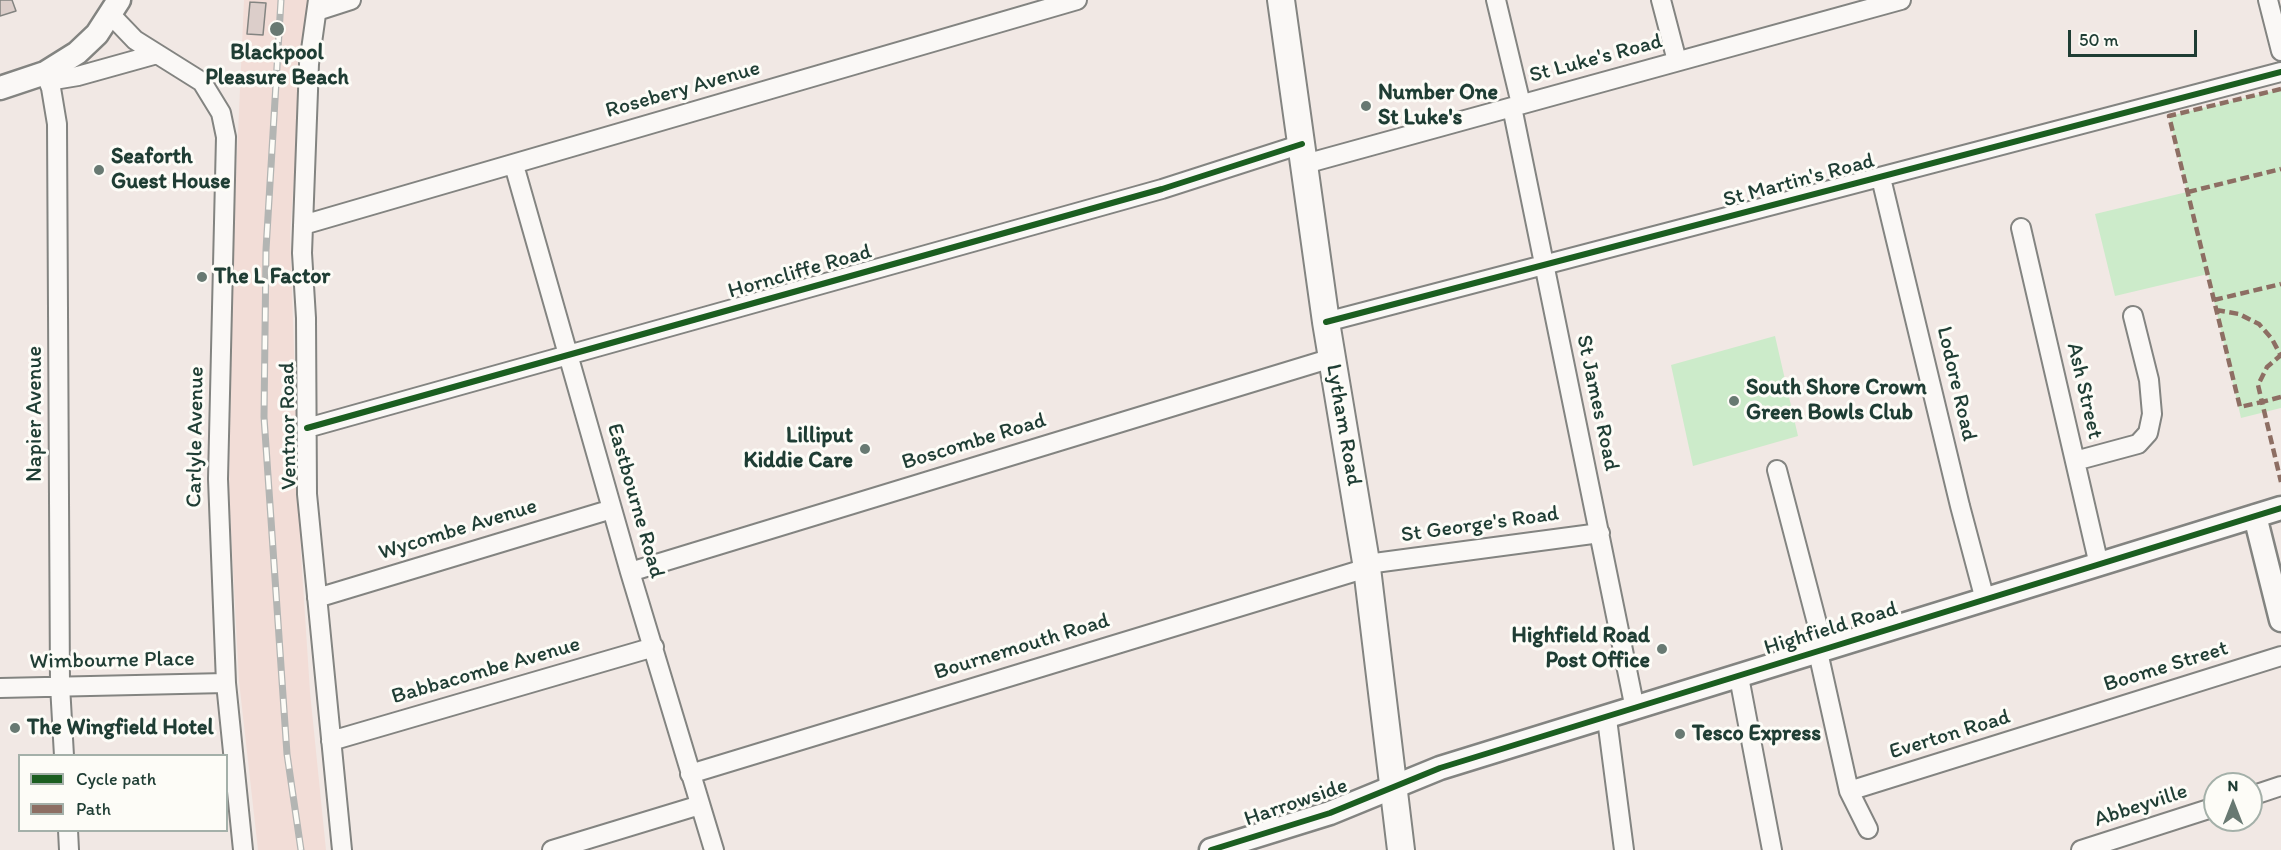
<!DOCTYPE html>
<html>
<head>
<meta charset="utf-8">
<style>
	body { margin:0 }
	#map { position:relative; width:2281px; height:850px; overflow:hidden; background:#f1e8e4; font-family:Itim,sans-serif }
	canvas { display:block }
	.legend { position:absolute; left:18px; top:754px; width:210px; height:78px; box-sizing:border-box; background:#fdfcf7; border:2px solid #a4b0a9; margin:0; padding:8px 10px; list-style:none; font-size:18px; color:#1f3d34 }
	.legend li { display:flex; align-items:center; gap:12px; height:30px }
	.legend b { width:30px; border:2px solid #a4b0a9 }
	.north { position:absolute; left:2203px; top:772px; width:60px; height:60px; box-sizing:border-box; background:#fdfcf7; border:2px solid #a4b0a9; border-radius:50%; rotate:0deg; font-size:16px; font-weight:700; line-height:24px; text-align:center; color:#1f3d34 }
	.north::after { content:''; display:block; margin:auto; width:21px; height:27px; background:#687972; clip-path:polygon(50% 0,100% 100%,50% 72%,0 100%) }
	.scale { position:absolute; left:2068px; top:30px; width:129px; height:27px; box-sizing:border-box; border:3px solid #1f3d34; border-top:0; padding-left:8px; font-size:18px; line-height:21px; white-space:nowrap; color:#1f3d34; -webkit-text-stroke:4px #fdfcf7; paint-order:stroke }
</style>
</head>
<body>
<div id="map">
<canvas width="2281" height="850"></canvas>
<ul class="legend">
<li><b style="height:8px;background:#1b5e20"></b>Cycle path</li>
<li><b style="height:8px;background:#8d6e63"></b>Path</li>
</ul>
<div class="north">N</div>
<div class="scale">50 m</div>
</div>
<script>
const ctx = document.querySelector('canvas').getContext('2d');
ctx.lineJoin = 'round';
function fill(path, color) {
  ctx.fillStyle = color;
  ctx.fill(path, 'evenodd');
}
function shape(rows) {
  const path = new Path2D();
  for (const r of rows) {
    path.moveTo(r[0], r[1]);
    for (let i = 2; i < r.length; i += 2) path.lineTo(r[i], r[i + 1]);
  }
  return path;
}
function stroke(path, color, width, dash) {
  ctx.strokeStyle = color;
  ctx.lineWidth = width;
  ctx.lineCap = dash ? 'butt' : 'round';
  ctx.setLineDash(dash || []);
  ctx.stroke(path);
}
function write(font, color, halo, rows, align = 'center') {
  ctx.font = font + ' Itim,sans-serif';
  ctx.lineWidth = 6;
  ctx.setLineDash([]);
  ctx.textBaseline = 'middle';
  ctx.strokeStyle = halo;
  ctx.fillStyle = color;
  for (const [text, x, y, turn = 0] of rows) {
    ctx.save();
    ctx.translate(x, y);
    ctx.rotate((+turn || 0) * Math.PI / 180);
    ctx.textAlign = isNaN(turn) ? turn : align;
    if (halo) ctx.strokeText(text, 0, 0);
    ctx.fillText(text, 0, 0);
    ctx.restore();
  }
}
const built = shape([
	[244,0,309,0,302,65,290,234,301,554,310,692,326,850,258,850,239,681,229,494,233,245]
]);
const green = shape([
	[2281,89,2281,408,2241,418,2208,274,2115,296,2095,214,2187,192,2169,116],
	[1775,336,1798,436,1693,466,1671,365]
]);
const building = shape([
	[0,0,12,0,16,11,0,16,0,0],
	[250,2,266,3,263,35,247,34,250,2]
]);
const minor = shape([
	[318,0,309,64,302,253,306,318,307,494,342,850],
	[1496,0,1521,104],
	[1661,0,1677,61],
	[2268,0,2281,51],
	[317,11,351,0],
	[111,15,135,40,202,82,221,113,226,137,218,479,226,683,243,850],
	[45,73,51,88,57,124,60,685,64,756],
	[48,81,78,76,157,54],
	[1512,107,1635,709],
	[1305,164,1901,0],
	[514,165,630,572,714,850],
	[1881,178,1960,506,1985,600],
	[303,225,1077,0],
	[2021,228,2099,565],
	[1326,322,2281,72],
	[307,428,1162,189,1302,144],
	[2075,461,2138,444,2148,433,2152,414,2149,380,2133,316],
	[1777,470,1824,650],
	[1367,564,1600,533],
	[630,572,1332,358],
	[317,598,612,509],
	[1818,652,1849,791,1868,829],
	[1739,677,1772,850],
	[0,688,226,683],
	[1607,719,1624,850],
	[331,741,654,647],
	[690,774,1367,568],
	[1849,791,2281,656],
	[2251,796,2281,786],
	[68,830,69,850],
	[552,850,700,805],
	[2081,850,2215,807]
]);
const tertiary = shape([
	[0,88,45,73,77,53,97,34,119,0],
	[2255,516,2281,620],
	[1211,850,1330,813,1440,768,2281,508]
]);
const secondary = shape([
	[1281,0,1326,322,1367,568,1401,850]
]);
const rail = shape([
	[281,0,266,250,264,417,287,754,301,850]
]);
const quiet = shape([
	[2281,89,2169,116,2240,407,2262,402,2258,385,2267,367,2281,355],
	[2188,192,2281,169],
	[2214,300,2281,284],
	[2216,310,2239,314,2259,324,2272,339,2281,356],
	[2281,397,2262,402,2281,482]
]);
const cycleway = shape([
	[1326,322,2281,72],
	[307,428,1162,189,1302,144],
	[1211,850,1330,813,1440,768,2281,508]
]);
const markers = [
	[277,29,8,"#687972"],
	[1366,106,6,"#687972"],
	[99,170,6,"#687972"],
	[202,277,6,"#687972"],
	[1734,401,6,"#687972"],
	[865,449,6,"#687972"],
	[1662,649,6,"#687972"],
	[15,728,6,"#687972"],
	[1680,734,6,"#687972"]
];
const poiNames = [
	["Blackpool",277,53,"center"],
	["Pleasure Beach",277,78,"center"],
	["Number One",1378,93],
	["St Luke's",1378,118],
	["Seaforth",111,157],
	["Guest House",111,182],
	["The L Factor",214,277],
	["South Shore Crown",1746,388],
	["Green Bowls Club",1746,413],
	["Lilliput",853,436,"right"],
	["Kiddie Care",853,461,"right"],
	["Highfield Road",1650,636,"right"],
	["Post Office",1650,661,"right"],
	["The Wingfield Hotel",27,728],
	["Tesco Express",1692,734]
];
const streetNames = [
	["St Luke's Road",1596,59,-15],
	["Rosebery Avenue",683,90,-16],
	["St Martin's Road",1799,181,-15],
	["Horncliffe Road",800,272,-16],
	["Lodore Road",1956,384,77],
	["Ash Street",2084,391,77],
	["St James Road",1597,403,78],
	["Napier Avenue",35,414,-90],
	["Lytham Road",1343,425,80],
	["Ventnor Road",289,426,-91],
	["Carlyle Avenue",196,437,-89],
	["Boscombe Road",974,442,-17],
	["Eastbourne Road",635,501,74],
	["St George's Road",1480,525,-8],
	["Wycombe Avenue",458,530,-17],
	["Highfield Road",1831,629,-17],
	["Bournemouth Road",1022,647,-17],
	["Wimbourne Place",112,661,-1],
	["Boome Street",2166,667,-17],
	["Babbacombe Avenue",486,671,-16],
	["Everton Road",1950,735,-17],
	["Harrowside",1296,803,-19],
	["Abbeyville",2141,806,-18]
];
fill(built, '#f2ddd7');
fill(green, '#ccebca');
fill(building, '#dcceca');
stroke(building, '#838481', 1.5);
stroke(minor, '#838481', 22);
stroke(tertiary, '#838481', 27);
stroke(secondary, '#838481', 30);
stroke(minor, '#faf8f6', 18);
stroke(tertiary, '#faf8f6', 22);
stroke(secondary, '#faf8f6', 26);
stroke(rail, '#b3b5b3', 7);
stroke(rail, '#fdfcf7', 4.5, [14]);
stroke(quiet, '#8d6e63', 4.5, [9, 4.5]);
stroke(cycleway, '#1b5e20', 6);
for (const [x, y, r, color] of markers) {
  const dot = new Path2D();
  dot.arc(x, y, r, 0, 2 * Math.PI);
  ctx.fillStyle = color;
  ctx.fill(dot);
  stroke(dot, '#fdfcf7', 2);
}
write('bold 22px', '#1f3d34', '#fdfcf7', poiNames, 'left');
write('22px', '#1f3d34', '#fdfcf7', streetNames);
</script>
</body>
</html>
